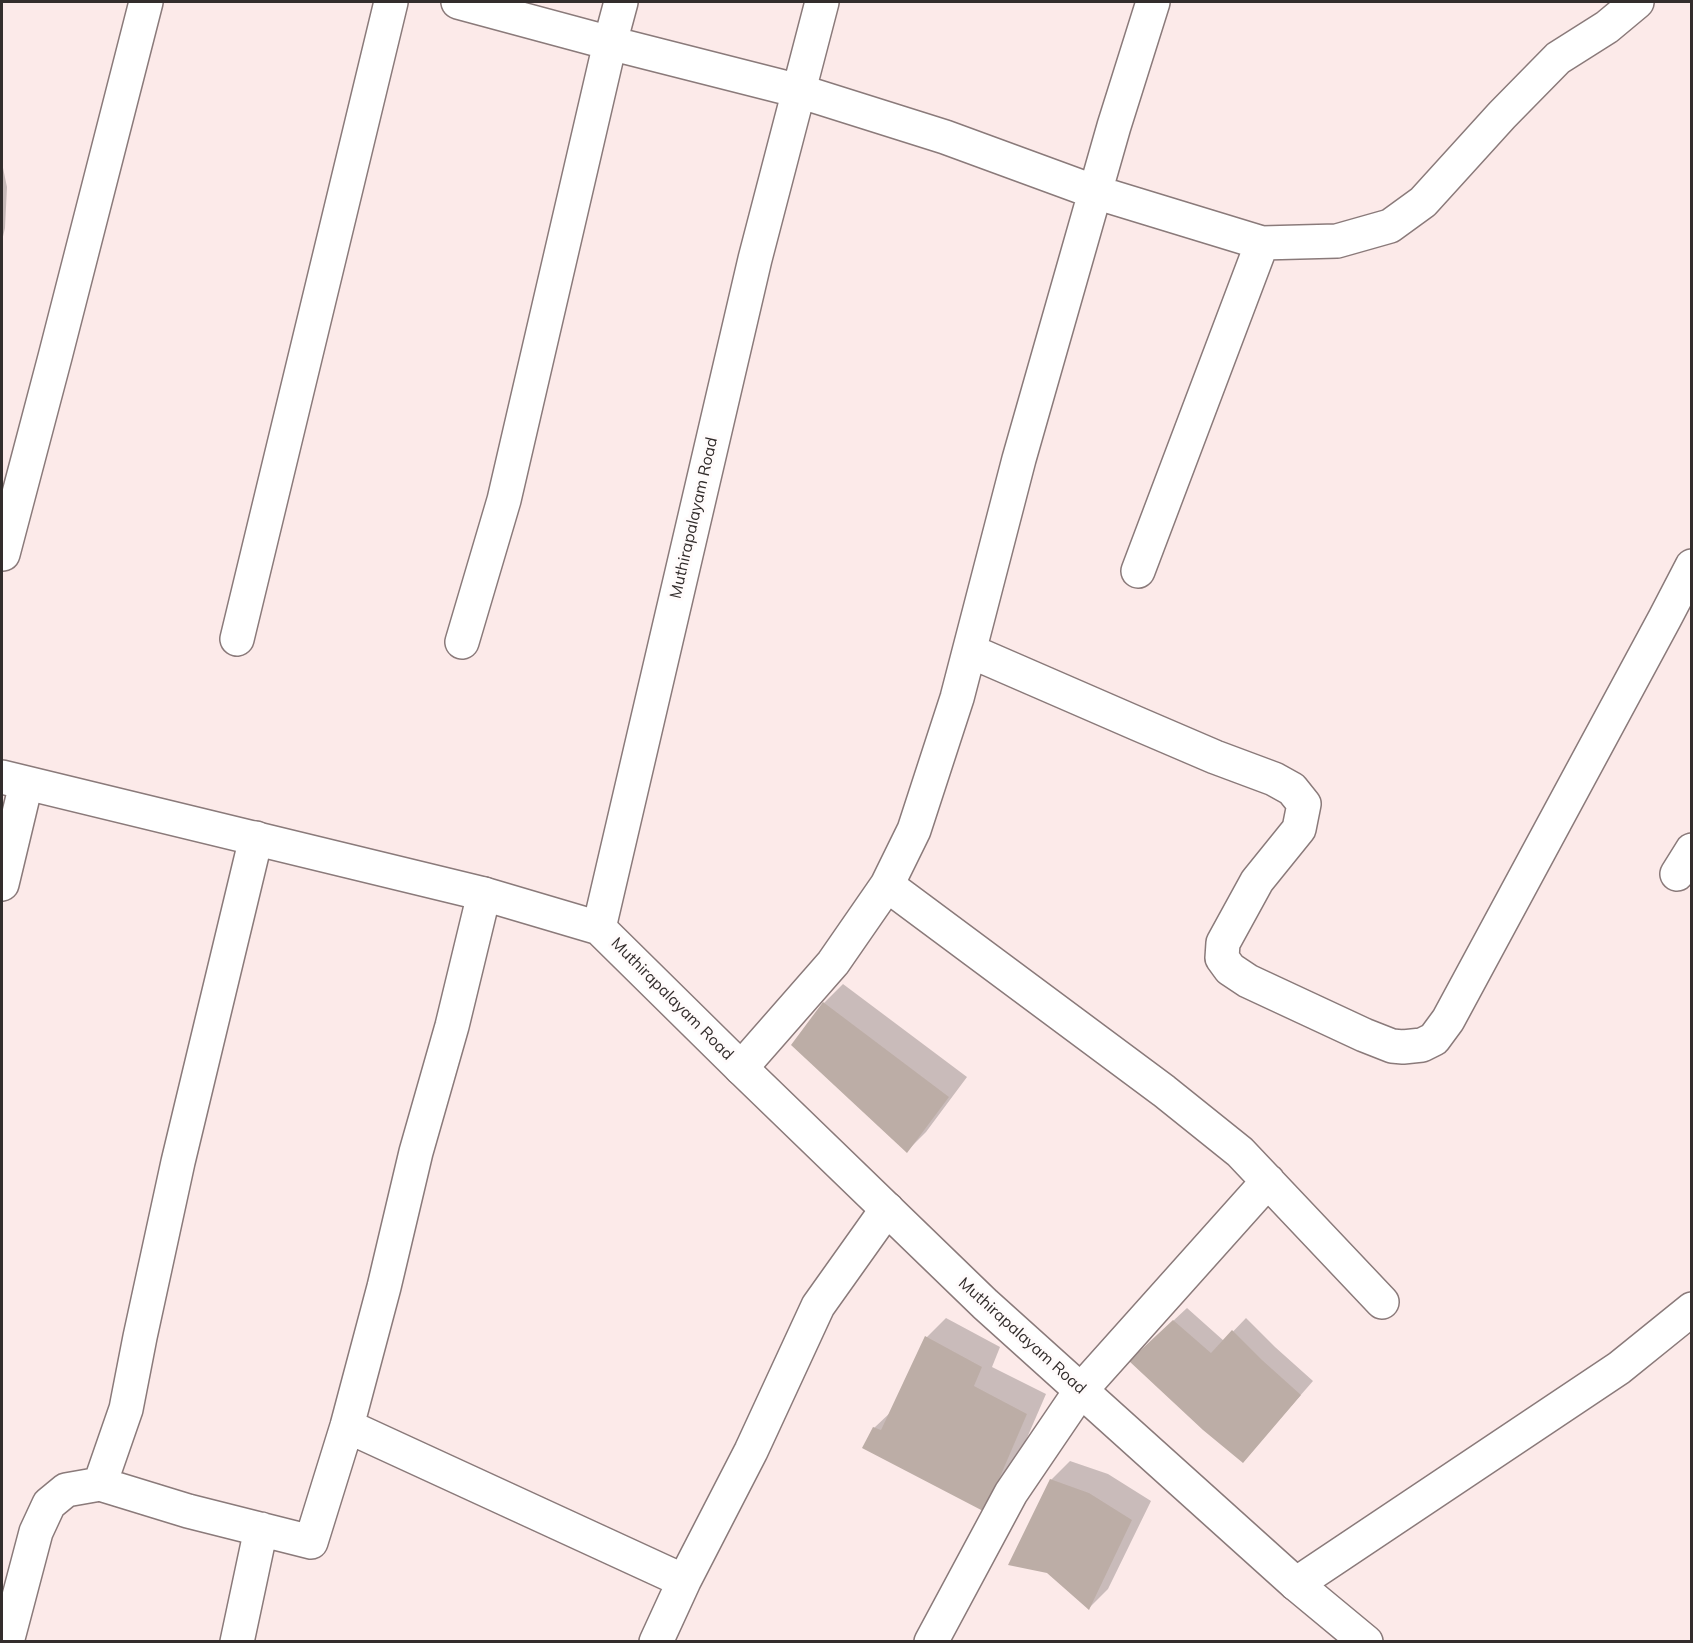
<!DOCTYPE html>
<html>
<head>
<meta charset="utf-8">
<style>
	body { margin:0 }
	#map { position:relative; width:1693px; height:1643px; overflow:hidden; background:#fceae9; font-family:Mulish,sans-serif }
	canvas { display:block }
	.frame { position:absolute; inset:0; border:3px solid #332d2c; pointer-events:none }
</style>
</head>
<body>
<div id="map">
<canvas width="1693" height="1643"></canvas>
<div class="frame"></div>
</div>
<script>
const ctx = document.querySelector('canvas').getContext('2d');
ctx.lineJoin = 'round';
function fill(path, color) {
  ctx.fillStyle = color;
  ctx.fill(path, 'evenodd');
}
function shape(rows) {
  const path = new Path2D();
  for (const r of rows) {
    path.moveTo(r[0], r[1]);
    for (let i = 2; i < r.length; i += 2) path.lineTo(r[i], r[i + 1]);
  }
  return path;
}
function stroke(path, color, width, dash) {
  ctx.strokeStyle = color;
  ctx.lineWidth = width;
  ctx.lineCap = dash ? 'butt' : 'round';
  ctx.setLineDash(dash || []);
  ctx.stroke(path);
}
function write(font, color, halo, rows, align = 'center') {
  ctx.font = font + ' Mulish,sans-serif';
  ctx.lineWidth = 6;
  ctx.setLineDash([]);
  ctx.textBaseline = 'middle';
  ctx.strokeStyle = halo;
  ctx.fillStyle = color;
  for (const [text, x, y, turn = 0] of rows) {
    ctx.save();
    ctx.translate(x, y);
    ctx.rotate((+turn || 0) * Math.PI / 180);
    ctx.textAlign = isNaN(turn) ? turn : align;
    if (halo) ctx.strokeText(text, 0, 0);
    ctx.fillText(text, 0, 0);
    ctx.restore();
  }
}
const shadow = shape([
	[2,163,7,187,5,228,2,241],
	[843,984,967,1077,926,1132,907,1151,793,1045,824,1003],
	[1187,1308,1224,1341,1246,1318,1275,1347,1313,1381,1243,1461,1144,1348],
	[946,1318,1000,1347,992,1367,1046,1394,1004,1491,874,1428,892,1411,927,1337],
	[1070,1461,1108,1474,1151,1501,1108,1589,1089,1608,1051,1480]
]);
const building = shape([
	[823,1002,949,1097,907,1153,791,1045],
	[1173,1320,1211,1353,1232,1330,1262,1360,1301,1395,1243,1463,1203,1430,1129,1361],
	[925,1336,982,1367,974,1386,1027,1414,985,1512,862,1448,873,1427,881,1430],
	[1050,1479,1089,1493,1132,1520,1089,1610,1047,1573,1008,1565]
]);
const minor = shape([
	[458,2,610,43,799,91,945,137,1095,192,1262,243,1337,241,1390,226,1423,202,1502,115,1558,58,1607,27,1637,2],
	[3,554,55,357,146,2],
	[1138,571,1262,243],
	[237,639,391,2],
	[462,642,504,500,610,43,621,2],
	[970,651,1138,724,1215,757,1274,779,1292,789,1304,804,1299,829,1257,881,1223,943,1222,958,1230,969,1248,981,1364,1035,1392,1046,1403,1047,1422,1045,1434,1039,1448,1020,1665,618,1692,566],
	[1677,874,1692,850],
	[2,884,26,784],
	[887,885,1164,1091,1240,1152,1382,1302],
	[599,928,755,259,822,2],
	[741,1068,833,963,887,885,914,830,957,698,1019,459,1114,126,1153,2],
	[347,1426,684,1581],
	[100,1484,126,1409,140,1337,178,1162,256,838],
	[1296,1584,1619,1368,1692,1309],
	[7,1642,36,1532,49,1504,66,1490,100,1484,188,1511,311,1542,347,1426,384,1287,416,1152,452,1026,484,894],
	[237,1642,261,1529],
	[656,1642,684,1581,751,1451,818,1306,887,1209],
	[931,1642,1011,1493,1081,1390,1268,1181]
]);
const tertiary = shape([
	[2,777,484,894,599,928,741,1068,985,1304,1296,1584,1366,1642]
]);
const streetNames = [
	["Muthirapalayam Road",694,518,-77],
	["Muthirapalayam Road",672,999,45],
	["Muthirapalayam Road",1022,1336,42]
];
fill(shadow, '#0003');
fill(building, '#bcada6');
stroke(minor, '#8a7a7a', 36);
stroke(tertiary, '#8a7a7a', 36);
stroke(minor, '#fff', 33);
stroke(tertiary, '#fff', 33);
write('16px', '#332d2c', '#fffbfb', streetNames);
</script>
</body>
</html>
